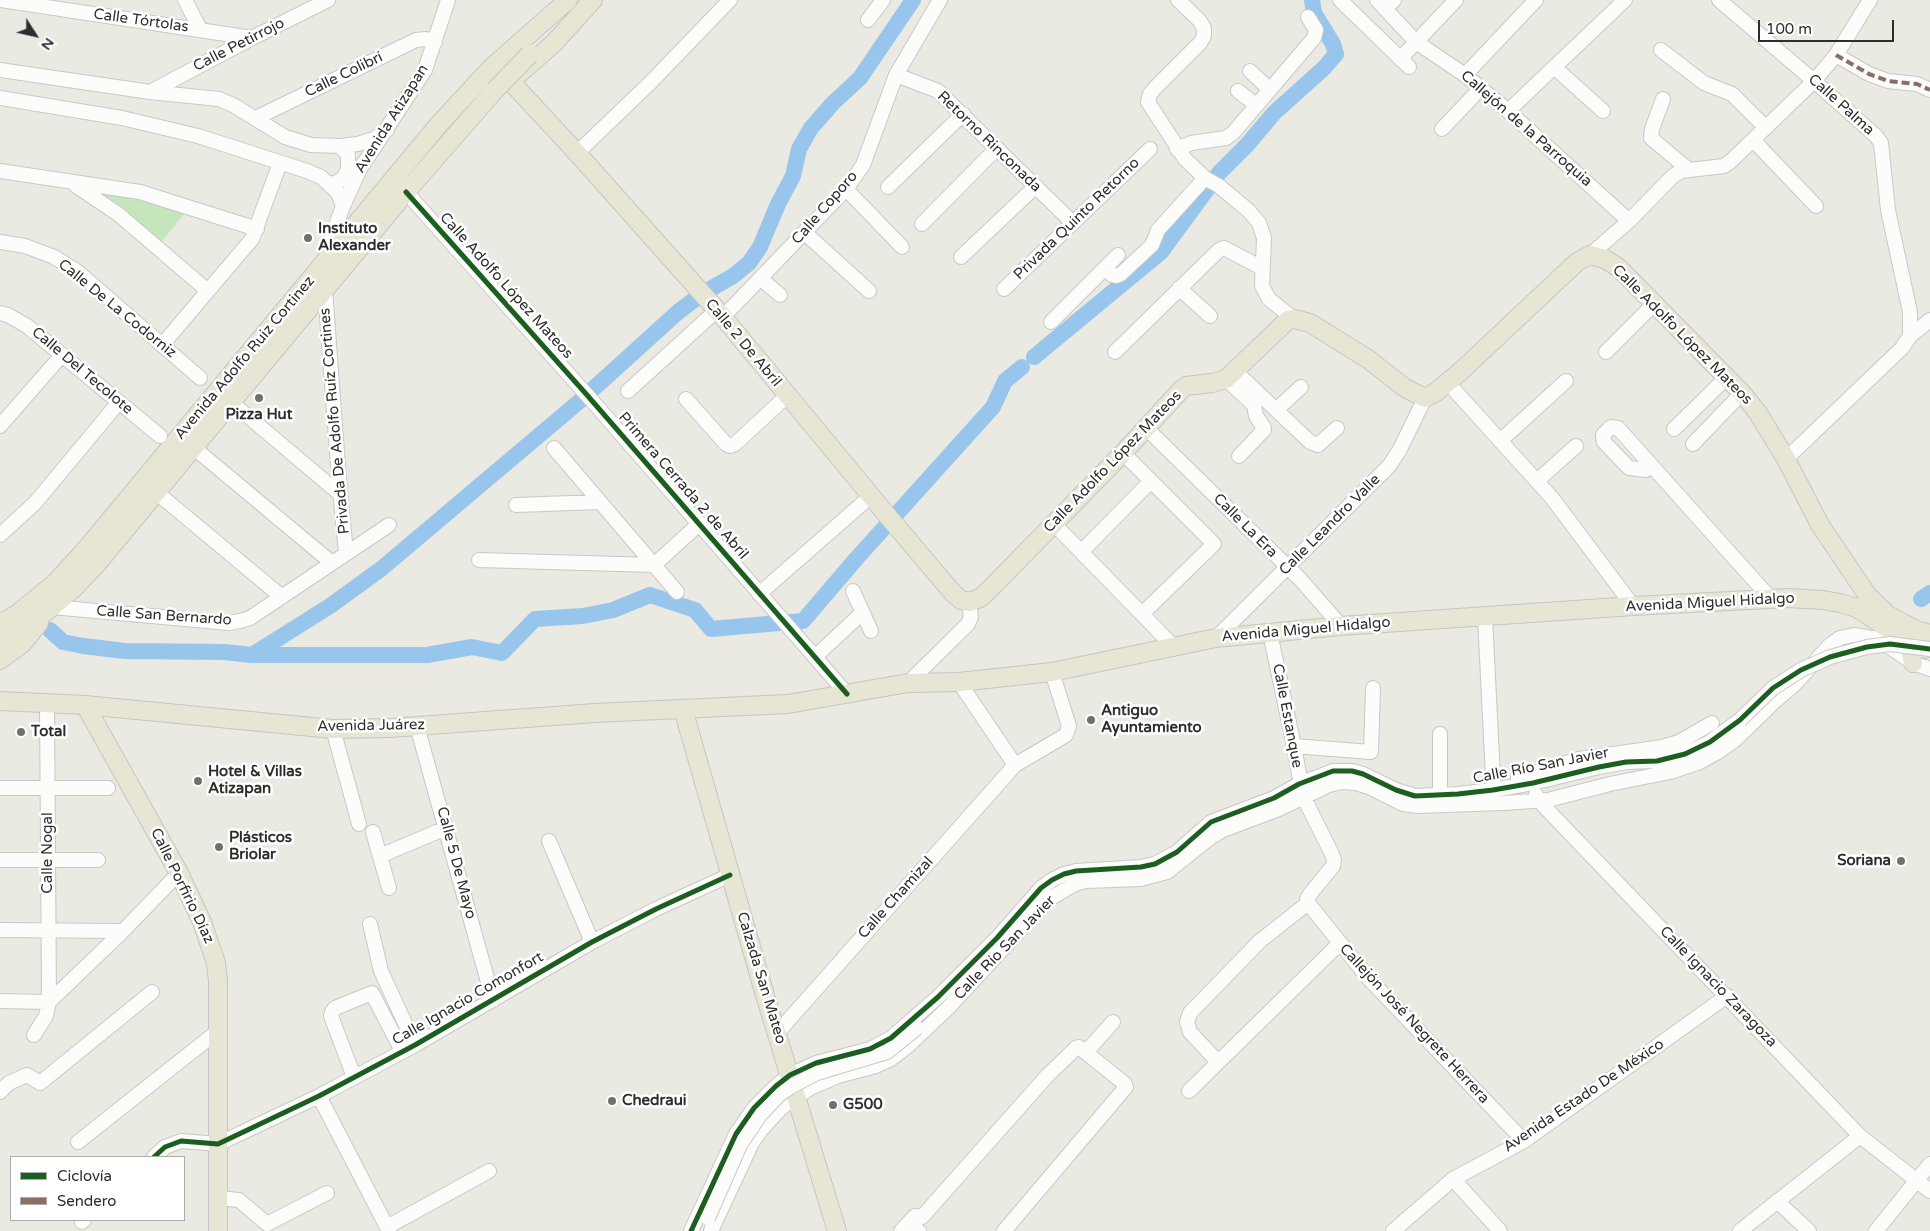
<!DOCTYPE html>
<html>
<head>
<meta charset="utf-8">
<style>
	body { margin:0 }
	#map { position:relative; width:1930px; height:1231px; overflow:hidden; background:#eae9e2; font-family:"Varela Round",sans-serif }
	canvas { display:block }
	.legend { position:absolute; left:10px; top:1156px; width:175px; height:65px; box-sizing:border-box; background:#fff; border:1px solid #ababab; margin:0; padding:6px 9px; list-style:none; font-size:15px; color:#2d2d2d }
	.legend li { display:flex; align-items:center; gap:10px; height:25px }
	.legend b { width:25px; border:1px solid #ababab }
	.north { position:absolute; left:10px; top:10px; width:50px; height:50px; -webkit-text-stroke:4px #fff; paint-order:stroke; rotate:125deg; font-size:14px; font-weight:700; line-height:20px; text-align:center; color:#2d2d2d }
	.north::after { content:''; display:block; margin:auto; width:18px; height:22px; background:#2d2d2d; clip-path:polygon(50% 0,100% 100%,50% 72%,0 100%) }
	.scale { position:absolute; left:1758px; top:20px; width:136px; height:22px; box-sizing:border-box; border:2px solid #2d2d2d; border-top:0; padding-left:6px; font-size:15px; line-height:18px; white-space:nowrap; color:#2d2d2d; -webkit-text-stroke:4px #fff; paint-order:stroke }
</style>
</head>
<body>
<div id="map">
<canvas width="1930" height="1231"></canvas>
<ul class="legend">
<li><b style="height:6px;background:#1b5e20"></b>Ciclovía</li>
<li><b style="height:6px;background:#8d6e63"></b>Sendero</li>
</ul>
<div class="north">N</div>
<div class="scale">100 m</div>
</div>
<script>
const ctx = document.querySelector('canvas').getContext('2d');
ctx.lineJoin = 'round';
function fill(path, color) {
  ctx.fillStyle = color;
  ctx.fill(path, 'evenodd');
}
function shape(rows) {
  const path = new Path2D();
  for (const r of rows) {
    path.moveTo(r[0], r[1]);
    for (let i = 2; i < r.length; i += 2) path.lineTo(r[i], r[i + 1]);
  }
  return path;
}
function stroke(path, color, width, dash) {
  ctx.strokeStyle = color;
  ctx.lineWidth = width;
  ctx.lineCap = dash ? 'butt' : 'round';
  ctx.setLineDash(dash || []);
  ctx.stroke(path);
}
function write(font, color, halo, rows, align = 'center') {
  ctx.font = font + ' "Varela Round",sans-serif';
  ctx.lineWidth = 5;
  ctx.setLineDash([]);
  ctx.textBaseline = 'middle';
  ctx.strokeStyle = halo;
  ctx.fillStyle = color;
  for (const [text, x, y, turn = 0] of rows) {
    ctx.save();
    ctx.translate(x, y);
    ctx.rotate((+turn || 0) * Math.PI / 180);
    ctx.textAlign = isNaN(turn) ? turn : align;
    if (halo) ctx.strokeText(text, 0, 0);
    ctx.fillText(text, 0, 0);
    ctx.restore();
  }
}
const green = shape([
	[73,183,190,207,157,247]
]);
const river = shape([
	[707,291,733,276,749,263,760,247,778,204,793,176,799,149,811,128,833,103,860,78,913,0],
	[1034,357,1161,252,1219,173,1247,145,1274,113,1324,68,1336,54,1333,44,1314,13,1312,0],
	[592,390,678,312,698,297],
	[1921,599,1930,593],
	[790,622,803,621,856,559,993,407,1005,381,1022,367],
	[50,630,63,642,83,646,125,651,224,652,252,655,330,606,381,569,581,400],
	[252,655,427,655,472,647,502,653,535,619,583,616,613,610,650,595,695,610,711,629,779,623]
]);
const majorTunnel = shape([
	[447,129,494,78,500,76,504,77,513,84]
]);
const minor = shape([
	[0,0,252,38],
	[185,0,200,29],
	[1178,0,1199,20,1204,28,1204,36,1200,43,1155,88,1150,94,1148,102,1185,159,1205,178,1219,186,1249,211,1259,223,1264,238,1262,286,1269,299,1294,319],
	[1340,0,1409,67],
	[1377,0,1416,42,1465,75,1508,111,1629,221],
	[1719,0,1814,81,1876,136,1881,143,1888,210,1910,312,1910,336],
	[1385,9,1394,0],
	[868,20,883,0],
	[1661,50,1704,83,1732,94,1766,128],
	[1836,55,1869,74,1888,81,1917,84,1930,90],
	[1400,59,1456,0],
	[1554,67,1603,111],
	[0,70,150,92,219,99,233,105,285,137,311,145,340,146,358,144,374,139,387,130],
	[1250,71,1269,89],
	[896,75,938,91,1073,223],
	[1465,75,1536,0],
	[1238,91,1256,105],
	[150,92,252,38,328,0],
	[0,98,122,118,198,136,307,171,321,177,338,193,343,206],
	[1663,99,1652,129,1651,138,1689,170],
	[1508,111,1625,0],
	[256,118,416,40,426,39,435,42],
	[1442,129,1481,88],
	[1753,140,1816,206],
	[1177,149,1191,143,1226,138,1233,133,1314,38,1316,30,1308,17],
	[577,153,651,82,730,0],
	[0,171,140,192,257,229],
	[330,184,338,182,344,177,348,170,348,155,340,146],
	[75,185,118,214,208,291],
	[888,187,963,114],
	[846,189,902,247],
	[406,192,587,395,847,694],
	[922,224,997,148],
	[805,233,869,291],
	[332,236,343,206,360,169,425,70,448,0],
	[0,242,25,246,41,252,54,257,78,272,200,378],
	[1590,255,1629,221,1673,176,1681,171,1724,166,1731,161,1814,81,1836,55,1870,0],
	[961,257,1036,186],
	[1105,268,1112,275,1116,276,1121,274,1152,245,1158,230,1205,178],
	[761,279,780,295],
	[1179,288,1210,316],
	[325,289,339,480,346,553],
	[1004,289,1150,149],
	[0,313,8,315,27,326,160,436],
	[723,317,846,189,863,165,896,75,940,0],
	[1051,322,1118,255],
	[162,345,252,239,280,163],
	[1115,352,1219,250,1224,248,1262,268],
	[1606,352,1655,303],
	[1234,370,1310,442,1318,445,1337,428],
	[1226,379,1254,405,1256,416,1264,428,1264,430,1239,456],
	[1448,383,1552,498,1633,606],
	[628,391,717,310],
	[686,399,726,444,730,446,735,444,788,395],
	[231,402,340,494],
	[1276,410,1301,387],
	[0,426,62,355],
	[1146,428,1300,579,1341,626],
	[1674,429,1727,377],
	[1500,441,1566,381],
	[1693,444,1742,393],
	[193,447,332,563],
	[554,448,677,592],
	[1123,453,1214,544,1142,614],
	[1786,459,1902,348,1910,336,1930,320],
	[1651,465,1646,470,1629,468,1604,442,1603,435,1611,427,1618,428,1771,599],
	[1537,481,1576,446],
	[156,492,282,597],
	[516,505,600,502],
	[1054,524,1174,647],
	[0,535,35,503,119,402],
	[1081,552,1151,481],
	[479,560,654,565],
	[654,565,700,523],
	[853,591,871,631],
	[759,594,871,496],
	[52,607,229,623,240,621,250,618,389,525],
	[1485,617,1494,798],
	[1270,633,1294,746,1303,796,1332,854,1334,860,1333,866,1310,894,1307,899,1308,903],
	[1216,638,1389,466,1399,451,1425,398],
	[815,657,862,613],
	[959,682,1015,765],
	[908,683,968,624,971,617,969,602],
	[417,726,493,1000],
	[333,729,359,824],
	[1440,734,1440,804],
	[1294,746,1371,752,1373,688],
	[1518,778,1579,759,1662,747,1679,742,1712,723],
	[0,788,108,788],
	[1536,795,1538,800,1860,1136,1930,1191],
	[373,832,389,888],
	[549,841,592,942],
	[380,856,446,828],
	[0,860,98,860],
	[1308,903,1370,980,1524,1141],
	[370,924,381,971,415,1045],
	[0,930,123,931],
	[0,1001,49,1002,47,703],
	[778,1032,1015,765,1066,735,1069,726,1052,672],
	[34,1035,46,1016,49,1002,123,931,179,873],
	[1086,1052,1113,1022],
	[1218,1062,1190,1032,1187,1022,1190,1013,1260,941,1308,903],
	[354,1077,331,1016,332,1012,335,1008,372,993,402,1051],
	[1189,1091,1339,944],
	[0,1092,9,1083,27,1075,40,1083,152,992],
	[319,1096,389,1231],
	[78,1142,218,1031],
	[154,1157,165,1147,181,1141,218,1144,319,1096,415,1045,592,942,656,909,730,875],
	[1453,1179,1500,1231],
	[218,1198,239,1200,267,1224,327,1193],
	[1777,1201,1809,1231],
	[922,1217,1047,1076,1076,1048,1079,1047,1125,1084,1126,1087,1004,1231],
	[82,1222,84,1220],
	[909,1223,919,1231],
	[387,1227,489,1171],
	[691,1231,736,1134,754,1108,776,1086,790,1075,816,1063,870,1049,891,1038,938,997,997,938,1041,888,1052,880,1064,874,1076,871,1141,867,1155,864,1177,852,1211,822,1274,798,1299,784,1333,771,1352,771,1363,774,1396,790,1415,796,1458,794,1493,790,1533,783,1599,767,1626,762,1657,761,1685,754,1710,742,1740,720],
	[711,1231,752,1143,761,1130,781,1108,810,1088,838,1076,876,1066,891,1059,908,1046,948,1008,1049,899,1075,884,1085,881,1141,879,1167,872,1211,837,1223,830,1279,809,1329,785,1342,782,1356,783,1369,787,1403,804,1417,806,1503,803,1548,800,1610,784,1670,772,1700,762,1718,752,1735,740,1774,702,1795,684,1829,646,1840,638,1854,635,1878,639,1913,663,1930,669],
	[901,1231,915,1216,922,1217],
	[1393,1231,1453,1179,1524,1141,1727,996],
	[1740,1231,1860,1136],
	[1876,1231,1930,1164]
]);
const major = shape([
	[520,73,554,43,593,0],
	[513,84,577,153,723,317,886,514,953,593,961,600,969,602,980,598,988,591,1123,453,1181,390,1186,386,1212,383,1226,379,1288,320,1294,319,1310,323,1368,359,1405,388,1425,398,1436,392,1461,371,1577,262,1590,255,1605,259,1619,268,1742,393,1758,413,1786,459,1820,525,1868,596,1888,615,1916,630,1930,634],
	[0,624,17,614,54,584,87,548,440,123,491,68,568,0],
	[0,641,31,623,52,607,73,589,95,566,406,192,495,90],
	[1908,642,1913,663],
	[0,660,23,643,39,623],
	[0,701,85,705,333,729,390,728,595,713,788,704,908,683,959,682,1052,672,1216,638,1341,626,1633,606,1788,598,1823,600,1840,603,1857,608,1908,642,1925,649],
	[85,705,179,873,202,922,216,963,218,981,218,1231],
	[683,709,764,992,837,1231]
]);
const minorBridge = shape([
	[1740,720,1773,688,1801,670,1830,657,1867,647,1890,644,1930,649],
	[708,1218,740,1145,760,1115,780,1094,792,1086,817,1073,887,1052,917,1028]
]);
const majorBridge = shape([
	[495,90,530,54]
]);
const quiet = shape([
	[1836,55,1869,74,1888,81,1917,84,1930,90]
]);
const cycleway = shape([
	[406,192,587,395,847,694],
	[154,1157,165,1147,181,1141,218,1144,319,1096,415,1045,592,942,656,909,730,875],
	[691,1231,736,1134,754,1108,776,1086,790,1075,816,1063,870,1049,891,1038,938,997,997,938,1041,888,1052,880,1064,874,1076,871,1141,867,1155,864,1177,852,1211,822,1274,798,1299,784,1333,771,1352,771,1363,774,1396,790,1415,796,1458,794,1493,790,1533,783,1599,767,1626,762,1657,761,1685,754,1710,742,1740,720,1773,688,1801,670,1830,657,1867,647,1890,644,1930,649]
]);
const markers = [
	[308,238,5,"#6f6f6c"],
	[259,398,5,"#6f6f6c"],
	[1091,720,5,"#6f6f6c"],
	[21,732,5,"#6f6f6c"],
	[198,781,5,"#6f6f6c"],
	[219,847,5,"#6f6f6c"],
	[1901,861,5,"#6f6f6c"],
	[612,1101,5,"#6f6f6c"],
	[833,1105,5,"#6f6f6c"]
];
const streetNames = [
	["Calle Tórtolas",141,21,8],
	["Calle Petirrojo",239,45,-27],
	["Calle Colibrí",344,75,-26],
	["Calle Palma",1841,105,42],
	["Avenida Atizapan",392,119,-58],
	["Callejón de la Parroquia",1526,129,41],
	["Retorno Rinconada",989,142,44],
	["Calle Coporo",825,208,-49],
	["Privada Quinto Retorno",1077,219,-44],
	["Calle Adolfo López Mateos",506,286,48],
	["Calle De La Codorniz",117,309,39],
	["Calle Adolfo López Mateos",1682,335,45],
	["Calle 2 De Abril",743,343,50],
	["Avenida Adolfo Ruiz Cortinez",245,358,-50],
	["Calle Del Tecolote",82,371,40],
	["Privada De Adolfo Ruíz Cortines",335,421,-95],
	["Calle Adolfo López Mateos",1113,462,-46],
	["Primera Cerrada 2 de Abril",683,486,49],
	["Calle Leandro Valle",1330,525,-45],
	["Calle La Era",1245,526,45],
	["Avenida Miguel Hidalgo",1710,603,-3],
	["Calle San Bernardo",164,616,4],
	["Avenida Miguel Hidalgo",1306,630,-5],
	["Calle Estanque",1287,716,79],
	["Avenida Juárez",371,726,-1],
	["Calle Río San Javier",1541,766,-11],
	["Calle Nogal",48,853,-90],
	["Calle 5 De Mayo",456,863,75],
	["Calle Porfirio Díaz",182,886,64],
	["Calle Chamizal",896,898,-48],
	["Calle Río San Javier",1005,948,-46],
	["Calzada San Mateo",761,978,73],
	["Calle Ignacio Zaragoza",1718,987,46],
	["Calle Ignacio Comonfort",468,999,-30],
	["Callejón José Negrete Herrera",1414,1024,47],
	["Avenida Estado De México",1584,1096,-34]
];
const poiNames = [
	["Instituto",318,229],
	["Alexander",318,246],
	["Pizza Hut",259,415,"center"],
	["Antiguo",1101,711],
	["Ayuntamiento",1101,728],
	["Total",31,732],
	["Hotel & Villas",208,772],
	["Atizapan",208,789],
	["Plásticos",229,838],
	["Briolar",229,855],
	["Soriana",1891,861,"right"],
	["Chedraui",622,1101],
	["G500",843,1105]
];
fill(green, '#c5e6bc');
stroke(river, '#97c5eb', 16);
stroke(majorTunnel, '#c4c3be', 18, [18, 9]);
stroke(minor, '#c8c8c7', 16);
stroke(major, '#c6c5c3', 20);
stroke(minor, '#fcfcfb', 14);
stroke(major, '#e7e6d5', 18);
stroke(minorBridge, '#c8c8c7', 16, []);
stroke(majorBridge, '#c6c5c3', 20, []);
stroke(minorBridge, '#fcfcfb', 14);
stroke(majorBridge, '#e7e6d5', 18);
stroke(quiet, '#8d6e63', 4, [8, 4]);
stroke(cycleway, '#1b5e20', 5);
for (const [x, y, r, color] of markers) {
  const dot = new Path2D();
  dot.arc(x, y, r, 0, 2 * Math.PI);
  ctx.fillStyle = color;
  ctx.fill(dot);
  stroke(dot, '#fff', 2);
}
write('15px', '#2d2d2d', '#fff', streetNames);
write('bold 15px', '#2d2d2d', '#fff', poiNames, 'left');
</script>
</body>
</html>
